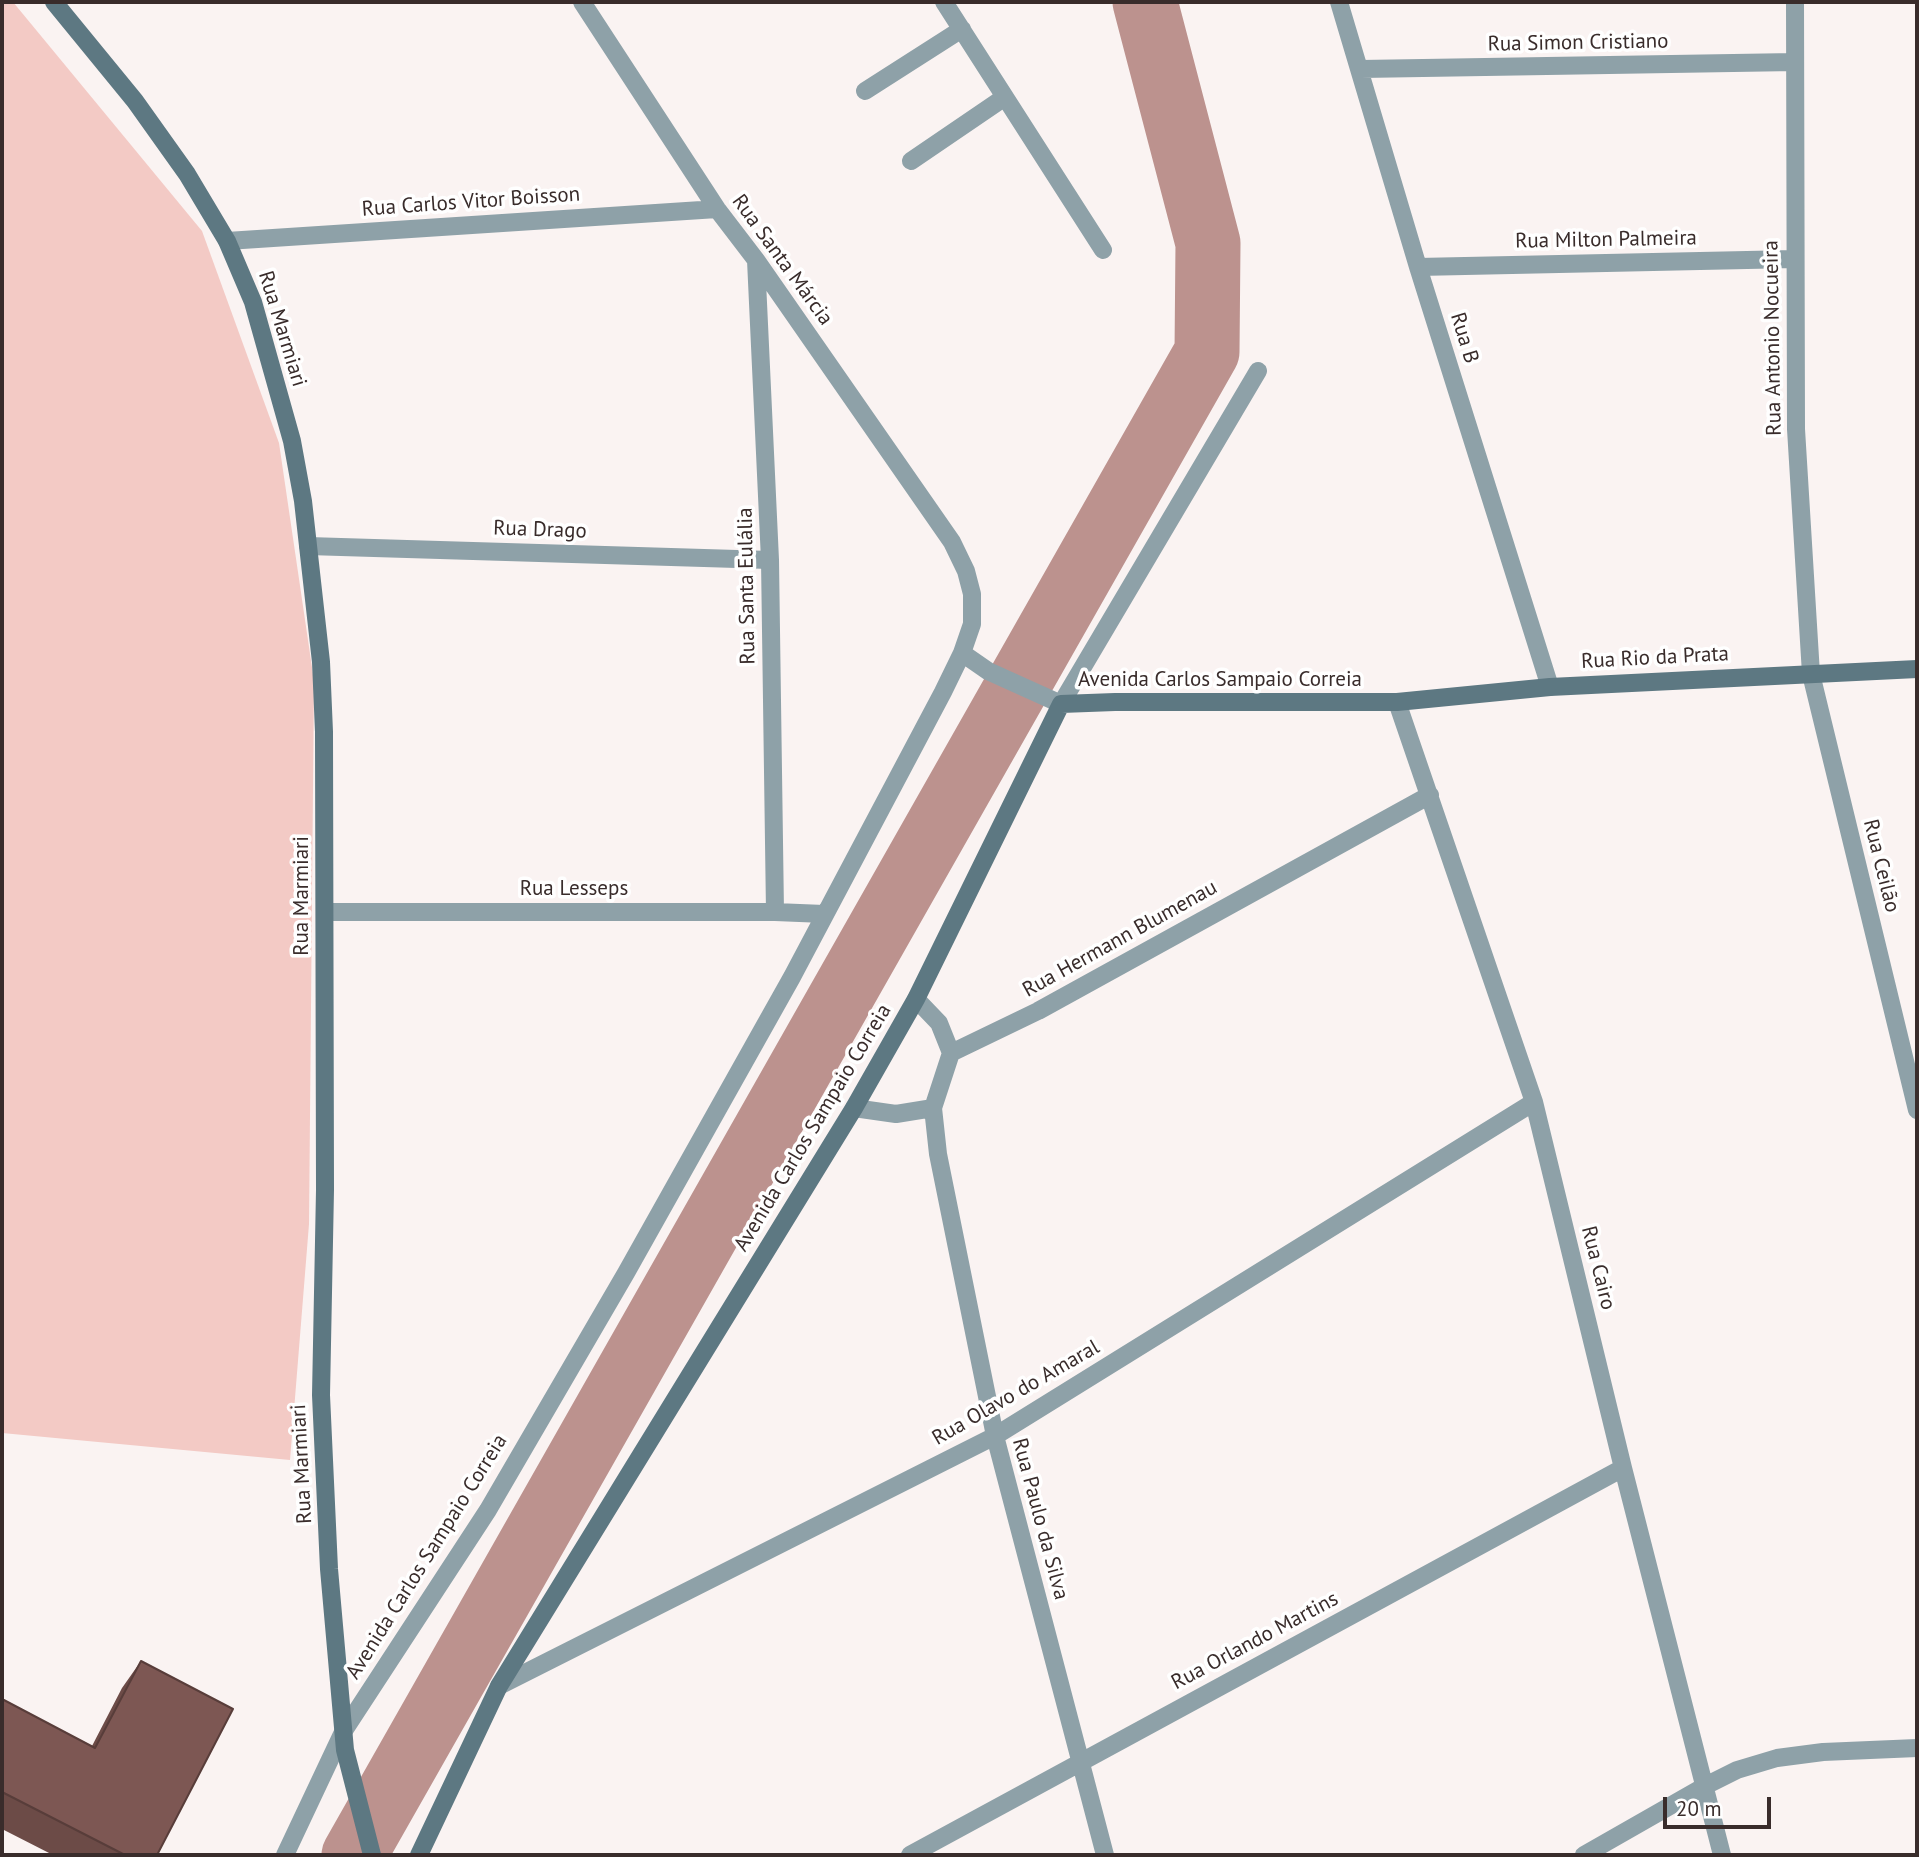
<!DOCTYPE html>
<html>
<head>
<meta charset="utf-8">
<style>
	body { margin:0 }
	#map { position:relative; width:1919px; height:1857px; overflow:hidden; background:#faf3f2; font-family:"PT Sans",sans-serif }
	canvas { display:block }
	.frame { position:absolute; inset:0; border:4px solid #392c2b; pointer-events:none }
	.scale { position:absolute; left:1663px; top:1797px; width:108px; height:32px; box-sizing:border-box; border:4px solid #392c2b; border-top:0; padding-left:9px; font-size:21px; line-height:24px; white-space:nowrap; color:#392c2b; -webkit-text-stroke:5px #fff; paint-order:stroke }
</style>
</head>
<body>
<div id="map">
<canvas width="1919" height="1857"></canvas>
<div class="frame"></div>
<div class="scale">20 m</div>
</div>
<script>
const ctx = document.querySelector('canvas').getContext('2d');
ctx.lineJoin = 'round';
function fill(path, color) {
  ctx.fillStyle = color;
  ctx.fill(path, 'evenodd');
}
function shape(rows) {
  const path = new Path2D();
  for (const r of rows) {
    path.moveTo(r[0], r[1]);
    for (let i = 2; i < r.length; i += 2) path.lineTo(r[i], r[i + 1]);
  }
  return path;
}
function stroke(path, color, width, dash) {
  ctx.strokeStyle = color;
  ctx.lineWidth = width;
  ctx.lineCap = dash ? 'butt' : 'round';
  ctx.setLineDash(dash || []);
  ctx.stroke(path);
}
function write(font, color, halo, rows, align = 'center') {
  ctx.font = font + ' "PT Sans",sans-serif';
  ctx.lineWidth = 7;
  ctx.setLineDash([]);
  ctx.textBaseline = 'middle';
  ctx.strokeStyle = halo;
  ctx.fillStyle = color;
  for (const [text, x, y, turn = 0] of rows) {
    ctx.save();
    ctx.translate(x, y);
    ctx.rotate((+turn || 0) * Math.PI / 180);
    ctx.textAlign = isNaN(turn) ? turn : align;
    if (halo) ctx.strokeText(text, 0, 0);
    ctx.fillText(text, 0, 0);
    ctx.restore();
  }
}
const green = shape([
	[2,2,13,2,202,231,279,443,314,681,309,1224,290,1460,2,1433]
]);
const river = shape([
	[354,1855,1207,352,1208,243,1145,2]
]);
const lane = shape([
	[944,2,1103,250],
	[865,91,962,29],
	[911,161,1005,97]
]);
const street = shape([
	[1339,2,1418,267,1550,687],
	[1795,2,1796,429,1811,674,1917,1110],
	[1361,69,1795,62],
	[227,241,717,209],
	[756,260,770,560,775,912],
	[1418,267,1794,259],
	[308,546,770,560],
	[962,653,988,671,1061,704,1258,371],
	[1397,702,1534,1102,1623,1468,1722,1855],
	[325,912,775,912,824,914],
	[916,999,939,1023,951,1053],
	[854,1108,896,1114,933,1108,951,1053,1038,1011,1430,795],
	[933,1108,938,1154,995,1436,1105,1855],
	[499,1686,995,1436,1534,1102],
	[285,1855,343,1732,488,1510,626,1273,792,977,943,692,962,653,972,624,972,594,966,571,952,542,756,260,717,209,582,2],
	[910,1855,1623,1468],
	[1584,1855,1705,1786,1737,1770,1777,1758,1823,1752,1917,1748]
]);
const secondary = shape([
	[54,2,135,101,187,174,227,241,253,302,292,441,303,501,321,662,324,732,325,1190,321,1395,329,1569,345,1750,372,1855],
	[419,1855,499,1686,854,1108,916,999,1061,704,1115,702,1397,702,1550,687,1917,669]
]);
const wall = shape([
	[141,1661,157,1855,53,1855,2,1829,2,1699,92,1746,122,1688]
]);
const building = shape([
	[141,1661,233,1709,157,1855,125,1855,2,1792,2,1699,95,1748,141,1661]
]);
const streetNames = [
	["Rua Simon Cristiano",1578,43,-1],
	["Rua Carlos Vitor Boisson",471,202,-4],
	["Rua Milton Palmeira",1606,240,-1],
	["Rua Santa Márcia",782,260,54],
	["Rua Marmiari",282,329,73],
	["Rua B",1464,338,73],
	["Rua Antonio Nocueira",1773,338,-91],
	["Rua Drago",540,530,2],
	["Rua Santa Eulália",747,586,-91],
	["Rua Rio da Prata",1655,658,-3],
	["Avenida Carlos Sampaio Correia",1220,680],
	["Rua Ceilão",1881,866,76],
	["Rua Lesseps",574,889],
	["Rua Marmiari",302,896,-90],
	["Rua Hermann Blumenau",1120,939,-29],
	["Avenida Carlos Sampaio Correia",813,1128,-59],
	["Rua Cairo",1598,1268,76],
	["Rua Olavo do Amaral",1016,1393,-30],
	["Rua Marmiari",302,1464,-93],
	["Rua Paulo da Silva",1040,1519,75],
	["Avenida Carlos Sampaio Correia",427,1557,-58],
	["Rua Orlando Martins",1255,1641,-28]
];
fill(green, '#f3cac5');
stroke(river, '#bc928e', 65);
stroke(lane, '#8ea1a8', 18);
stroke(street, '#8ea1a8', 18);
stroke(secondary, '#5d7882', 18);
fill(wall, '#6c4b47');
fill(building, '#7d5753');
stroke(building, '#583d3a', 2);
write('21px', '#392c2b', '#fff', streetNames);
</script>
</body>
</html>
